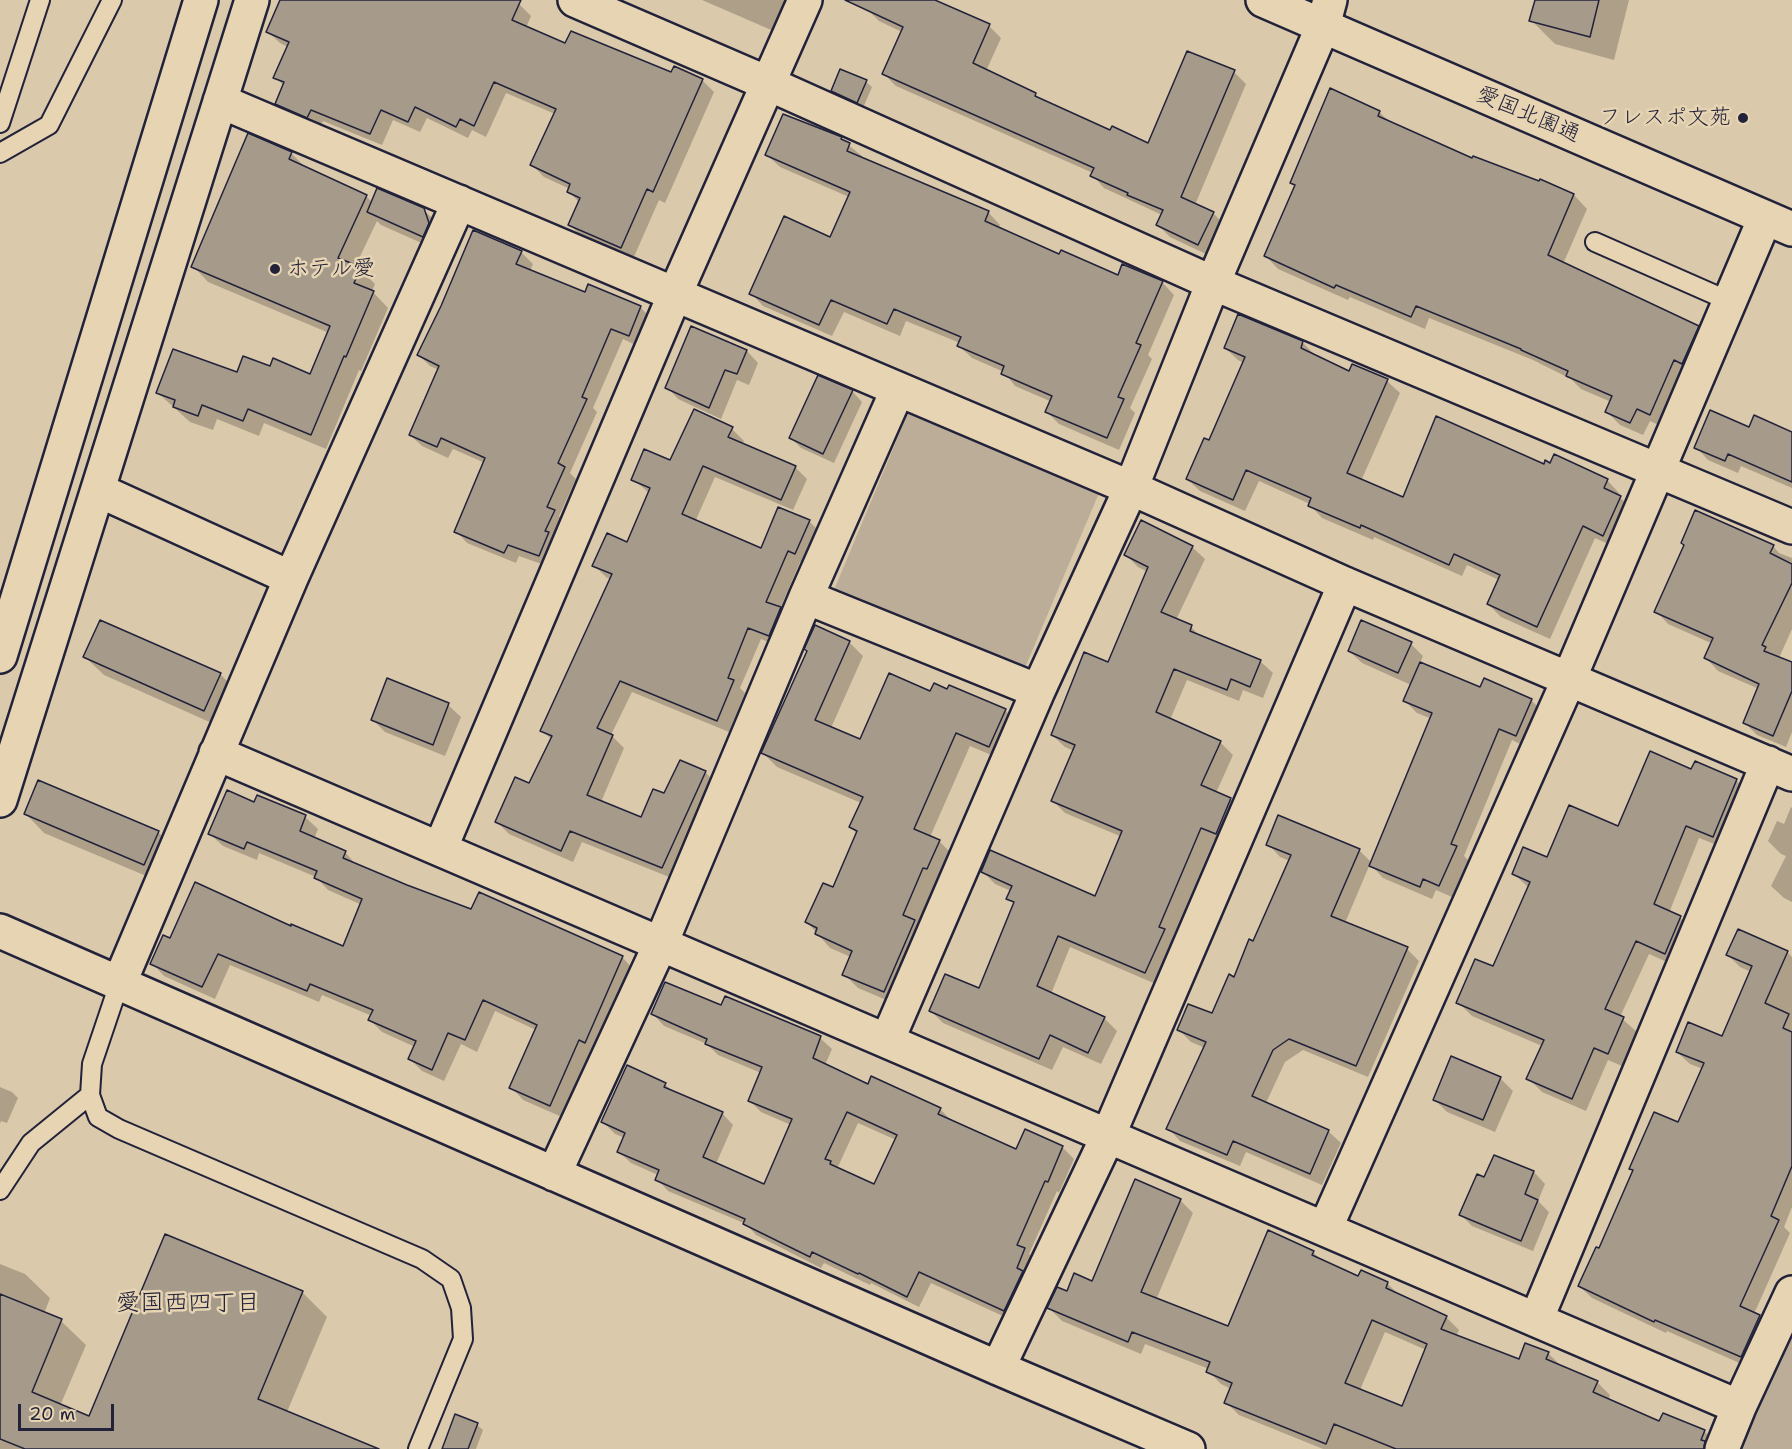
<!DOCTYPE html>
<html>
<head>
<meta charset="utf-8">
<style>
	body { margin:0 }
	#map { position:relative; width:1792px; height:1449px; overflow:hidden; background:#dac9ab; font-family:"Shantell Sans",sans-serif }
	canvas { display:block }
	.scale { position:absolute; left:18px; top:1404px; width:96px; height:27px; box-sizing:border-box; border:3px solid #22223b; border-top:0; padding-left:8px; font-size:18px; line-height:21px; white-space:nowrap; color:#22223b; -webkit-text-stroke:4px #e6d4b2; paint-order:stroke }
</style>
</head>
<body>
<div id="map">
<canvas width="1792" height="1449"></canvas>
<div class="scale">20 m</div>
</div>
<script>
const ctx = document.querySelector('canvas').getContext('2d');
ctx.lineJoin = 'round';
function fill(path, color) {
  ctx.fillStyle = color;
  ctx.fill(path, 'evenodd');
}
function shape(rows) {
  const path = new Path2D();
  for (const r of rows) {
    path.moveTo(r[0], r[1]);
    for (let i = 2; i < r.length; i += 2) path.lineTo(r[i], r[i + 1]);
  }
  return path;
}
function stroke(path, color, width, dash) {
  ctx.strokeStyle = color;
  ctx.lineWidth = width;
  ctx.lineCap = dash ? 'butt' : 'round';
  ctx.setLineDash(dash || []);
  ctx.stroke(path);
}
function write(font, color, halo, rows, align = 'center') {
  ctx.font = font + ' "Shantell Sans","Klee One",sans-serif';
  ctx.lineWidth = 5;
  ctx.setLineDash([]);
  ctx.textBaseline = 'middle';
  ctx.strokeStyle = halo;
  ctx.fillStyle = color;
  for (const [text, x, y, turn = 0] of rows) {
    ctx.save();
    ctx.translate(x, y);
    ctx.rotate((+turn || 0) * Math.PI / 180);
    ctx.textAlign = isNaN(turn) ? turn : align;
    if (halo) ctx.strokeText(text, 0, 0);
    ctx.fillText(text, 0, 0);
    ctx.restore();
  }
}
const green = shape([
	[908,413,1099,493,1024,670,834,590],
	[1792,1328,1792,1449,1741,1449]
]);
const shadow = shape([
	[282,0,509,0,519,4,531,16,526,28,566,45,702,80,714,92,665,203,659,200,633,259,582,237,570,225,580,203,568,191,570,189,544,177,532,165,555,114,506,93,486,137,472,130,468,138,427,118,420,132,393,120,382,145,323,121,319,129,288,115,276,103,284,86,275,77,288,47,280,43,268,32],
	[702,0,798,0,785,36],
	[871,0,931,0,989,26,1001,38,986,71,1035,94,1041,100,1111,132,1149,145,1234,72,1246,84,1195,205,1213,213,1225,225,1210,256,1170,237,1158,225,1162,215,1104,188,1092,175,1093,173,896,86,883,73,902,32,879,21,867,9],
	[1536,0,1629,0,1614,60,1555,44,1531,20],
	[866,82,872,87,863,108,838,96,832,91],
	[1379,112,1391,123,1473,160,1540,183,1540,181,1574,195,1587,209,1563,264,1698,327,1711,340,1663,427,1650,421,1643,435,1620,425,1607,412,1611,402,1581,389,1571,379,1533,360,1429,318,1425,329,1350,297,1348,300,1278,269,1265,255,1296,186,1292,182],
	[784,116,841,139,862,156,861,159,988,212,1000,225,998,229,1060,256,1118,277,1162,282,1174,295,1148,355,1152,359,1130,408,1135,413,1119,450,1059,424,1047,412,1052,402,1015,386,1004,372,972,358,959,346,960,343,906,321,900,336,844,312,832,336,763,306,751,293,831,239,849,197,780,167,767,155],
	[291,153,306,168,366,196,373,203,423,209,436,222,435,249,381,225,377,221,355,267,360,269,375,284,372,291,388,308,361,371,359,370,326,449,264,423,259,436,217,419,213,430,190,422,158,393,271,368,311,376,329,333,208,282,193,266],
	[521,252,533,264,530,271,586,294,640,307,652,319,640,347,623,339,593,408,597,412,570,473,576,479,559,516,566,523,550,567,519,556,516,563,467,543,456,531,485,463,453,449,448,458,422,446,410,435,439,370,430,366,419,355],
	[1239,316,1303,343,1315,355,1350,373,1353,366,1387,381,1400,393,1361,481,1404,499,1544,466,1607,480,1619,493,1618,496,1633,509,1615,547,1595,538,1550,639,1501,617,1488,604,1499,580,1467,565,1462,576,1374,537,1373,540,1322,518,1310,505,1310,504,1259,481,1245,511,1200,491,1187,479,1210,442,1244,363,1238,360,1225,348],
	[692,328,747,351,758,363,749,385,737,380,721,419,678,399,667,387],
	[852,391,862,402,834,463,801,448,791,438],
	[732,429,744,441,742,445,795,467,807,479,793,510,715,477,695,522,761,550,809,521,821,533,808,565,800,562,780,609,792,621,781,647,761,639,740,688,745,693,729,732,632,692,611,735,624,748,601,802,642,819,665,795,705,772,717,784,674,879,582,842,573,862,509,834,497,822,530,785,552,740,542,730,611,580,606,577,594,565,628,544,649,493,633,479,671,462],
	[1749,429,1792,433,1792,488,1741,466,1738,473,1708,460,1696,447],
	[1773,546,1779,553,1792,558,1792,629,1779,658,1792,664,1792,732,1786,747,1757,735,1744,722,1759,689,1718,671,1706,658,1713,644,1668,624,1656,611],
	[1192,547,1205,559,1176,620,1191,627,1202,638,1260,661,1273,673,1263,698,1243,690,1239,701,1187,680,1170,720,1221,743,1233,755,1216,793,1230,799,1243,811,1228,846,1214,840,1172,939,1176,943,1158,985,1070,947,1051,994,1104,1018,1117,1031,1101,1064,1063,1047,1052,1070,943,1023,931,1011,980,990,1015,904,1008,898,1011,891,995,884,982,871,1096,898,1122,837,1065,813,1052,800,1074,751,1065,747,1052,735,1109,664,1148,572,1138,567,1126,555],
	[815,627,849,642,863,656,831,728,861,741,931,693,1005,710,1018,724,1003,760,970,746,930,837,939,841,953,855,941,882,937,881,918,925,928,935,898,1005,858,988,844,974,851,957,830,948,807,922,833,889,857,834,851,827,861,803,777,767,763,753,809,652],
	[1411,644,1423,656,1420,663,1481,689,1531,700,1544,713,1528,748,1512,740,1464,856,1468,860,1452,897,1436,890,1432,899,1383,878,1370,864,1345,923,1407,949,1419,961,1368,1077,1303,1050,1285,1062,1266,1103,1328,1131,1341,1143,1322,1185,1246,1152,1240,1166,1180,1141,1168,1128,1205,1048,1191,1042,1178,1029,1213,1015,1254,943,1290,861,1280,857,1268,844,1359,850,1372,863,1432,719,1417,713,1404,700,1411,685,1362,663,1349,651],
	[85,657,220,674,239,693,223,728,104,675],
	[388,680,448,705,461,717,445,756,385,732,373,720],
	[1692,771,1736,780,1750,794,1727,849,1699,838,1669,913,1680,918,1694,931,1678,967,1649,954,1620,1017,1637,1032,1622,1066,1608,1060,1586,1111,1542,1092,1528,1078,1542,1046,1472,1016,1458,1002,1494,968,1529,888,1514,874,1619,828],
	[258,797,305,817,318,829,314,839,345,852,357,866,472,911,622,957,634,970,597,1054,591,1052,562,1117,523,1100,511,1087,536,1030,495,1011,477,1052,461,1044,444,1081,422,1071,410,1059,415,1047,382,1032,370,1020,372,1016,322,995,319,1002,230,965,215,999,164,976,152,963,171,940,344,948,362,905,328,890,316,877,259,853,257,860,223,846,210,834,255,804],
	[1791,807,1792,808,1792,902,1784,898,1771,886,1786,856,1781,854,1768,841,1777,821,1784,824],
	[26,814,158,832,177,851,163,883,44,833],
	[1787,952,1792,957,1792,1207,1784,1227,1790,1233,1754,1314,1771,1328,1753,1369,1667,1331,1666,1333,1592,1298,1579,1286,1600,1250,1634,1172,1631,1168,1678,1124,1703,1069,1690,1064,1677,1052,1723,1038,1751,972,1740,967,1728,955],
	[725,998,820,1038,832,1049,825,1065,869,1086,940,1109,953,1122,1017,1151,1062,1147,1074,1159,1059,1193,1057,1191,1029,1254,1036,1261,1016,1322,931,1283,919,1307,871,1283,870,1285,824,1263,821,1268,756,1235,746,1224,668,1191,657,1179,658,1175,631,1163,619,1152,625,1138,615,1134,603,1122,665,1084,674,1093,722,1113,733,1125,716,1164,765,1186,791,1125,761,1112,750,1101,761,1073,718,1055,707,1044,664,1026,653,1014,722,1007],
	[858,1123,896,1140,875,1186,837,1169],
	[1500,1078,1513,1091,1495,1132,1447,1112,1435,1100],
	[0,1087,12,1092,18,1098,7,1123,1,1121,0,1124],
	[1495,1157,1534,1172,1545,1184,1538,1201,1549,1212,1533,1251,1472,1226,1461,1215,1485,1179],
	[1180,1200,1193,1213,1156,1300,1229,1328,1313,1252,1322,1261,1359,1278,1362,1272,1388,1284,1401,1297,1446,1317,1459,1330,1456,1337,1520,1361,1548,1353,1561,1366,1597,1382,1610,1395,1608,1401,1660,1423,1663,1415,1704,1431,1717,1444,1716,1449,1323,1449,1239,1415,1226,1402,1231,1389,1221,1384,1208,1371,1209,1369,1145,1344,1141,1354,1062,1321,1049,1308,1067,1293,1093,1283],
	[1385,1332,1426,1350,1403,1408,1360,1390],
	[0,1264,25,1274,50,1298,44,1314,61,1321,86,1345,60,1406,90,1418,302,1292,327,1317,287,1412,377,1449,0,1449],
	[456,1416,477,1425,483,1430,476,1449,454,1449]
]);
const building = shape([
	[280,0,521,0,512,20,565,43,571,31,671,72,674,66,703,79,653,192,647,189,621,248,568,225,580,198,567,192,570,184,530,165,556,109,494,82,474,126,460,119,456,127,415,107,408,122,381,110,370,134,311,110,307,118,275,104,284,82,273,78,289,42,266,32,280,0],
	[845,0,935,0,990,24,973,63,1036,93,1035,96,1110,130,1112,126,1148,143,1187,51,1235,70,1181,197,1214,212,1198,245,1156,225,1163,210,1127,195,1128,193,1090,176,1094,168,882,74,903,27,845,0],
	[1535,0,1599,0,1590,37,1529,21,1535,0],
	[840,69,867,80,857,103,831,91,840,69],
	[1330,88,1380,111,1378,116,1472,158,1473,156,1539,181,1540,179,1574,194,1548,255,1699,326,1682,364,1674,360,1650,415,1637,409,1630,423,1605,412,1612,396,1566,376,1568,371,1521,350,1521,349,1416,306,1411,317,1336,285,1334,288,1264,256,1295,185,1290,183,1330,88],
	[783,114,842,137,841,139,850,143,847,151,989,211,985,221,1059,254,1061,250,1118,275,1122,264,1163,281,1136,343,1141,345,1118,397,1124,399,1107,438,1045,412,1052,396,1001,374,1004,366,957,346,961,337,894,309,887,324,831,300,819,325,749,294,784,216,830,237,850,192,765,155,783,114],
	[248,133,292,152,289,159,367,195,338,258,361,267,354,283,374,291,346,357,344,356,311,435,248,409,243,421,202,405,198,416,173,407,175,400,156,393,173,349,237,372,243,356,270,366,273,358,310,374,330,326,191,267,248,133],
	[377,188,424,208,429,223,423,237,367,212,377,188],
	[473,230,522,251,516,264,585,292,588,284,641,306,629,336,611,329,582,397,587,399,558,463,565,467,547,507,555,510,545,531,549,532,539,556,508,545,504,553,454,532,485,458,441,438,437,447,409,435,439,366,417,355,441,306,473,230],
	[1238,314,1303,341,1301,348,1349,371,1352,364,1388,379,1347,473,1403,497,1436,416,1544,464,1545,460,1550,463,1554,454,1608,479,1604,488,1621,496,1603,536,1583,526,1537,627,1487,604,1500,575,1454,554,1449,565,1361,525,1360,528,1308,506,1311,498,1246,470,1233,500,1186,479,1204,438,1209,440,1245,357,1224,348,1238,314],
	[691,326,747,350,737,374,725,370,709,408,665,388,691,326],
	[818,375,853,390,823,454,789,438,818,375],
	[694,409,733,427,728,437,796,466,781,500,703,466,682,514,761,548,778,507,810,520,795,554,788,551,766,602,781,607,769,636,748,628,728,678,734,680,717,721,620,681,597,728,613,735,587,795,641,817,653,789,664,793,680,760,706,771,662,868,570,831,561,851,495,822,515,777,529,783,552,736,540,731,612,574,592,566,607,533,627,542,650,488,631,480,644,449,670,460,694,409],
	[1710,410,1749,427,1754,415,1792,432,1792,482,1728,454,1725,461,1694,448,1710,410],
	[1695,510,1774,545,1770,553,1792,564,1792,583,1762,645,1766,647,1764,651,1792,662,1792,691,1773,736,1743,723,1759,684,1704,658,1713,638,1654,612,1684,545,1681,543,1695,510],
	[1141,520,1193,546,1161,612,1192,625,1190,631,1261,660,1250,687,1231,679,1227,690,1174,669,1156,712,1221,741,1201,785,1231,798,1216,834,1201,828,1159,927,1165,929,1145,973,1058,936,1037,986,1105,1017,1088,1053,1050,1035,1039,1059,929,1011,945,974,979,988,1014,902,1006,899,1012,886,981,872,990,850,1095,896,1122,831,1051,801,1075,745,1051,735,1084,652,1108,662,1148,567,1124,555,1141,520],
	[100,620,221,673,204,711,83,657,100,620],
	[1361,620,1412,642,1398,673,1348,651,1361,620],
	[815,625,850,641,815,720,860,739,889,673,930,691,934,683,947,689,949,685,1006,709,989,747,956,733,914,829,940,840,927,869,923,868,903,915,915,920,884,992,842,975,852,951,815,934,817,928,805,922,823,883,833,887,857,831,849,827,863,797,761,753,807,651,804,649,815,625],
	[1420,662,1480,687,1484,678,1532,699,1516,736,1499,729,1451,844,1457,846,1439,886,1423,879,1420,887,1369,866,1432,713,1403,701,1420,662],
	[387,678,449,703,433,745,371,720,387,678],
	[1650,751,1691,769,1695,761,1737,779,1713,837,1686,826,1654,904,1681,916,1665,954,1636,941,1605,1009,1624,1017,1608,1054,1594,1048,1572,1099,1526,1079,1544,1040,1456,1003,1475,959,1493,966,1530,882,1512,874,1523,847,1547,857,1569,805,1618,826,1650,751],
	[38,780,159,831,144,865,24,814,38,780],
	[227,790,254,802,257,795,306,815,300,831,346,851,343,858,407,885,471,909,479,892,623,956,585,1043,579,1040,550,1106,509,1088,537,1025,483,1000,465,1040,448,1033,432,1070,408,1059,416,1041,368,1020,373,1010,310,984,307,991,218,954,202,987,150,964,163,935,170,938,195,882,291,926,291,924,343,946,362,899,314,878,317,871,247,842,244,849,208,834,227,790],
	[1278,815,1360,849,1331,916,1408,947,1356,1066,1289,1039,1273,1050,1252,1096,1329,1130,1310,1174,1233,1141,1227,1155,1166,1129,1206,1042,1177,1030,1188,1004,1212,1013,1229,974,1234,977,1249,939,1253,941,1291,855,1266,845,1278,815],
	[1738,929,1788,951,1765,1003,1789,1014,1783,1028,1792,1032,1792,1166,1771,1216,1779,1220,1740,1306,1760,1315,1741,1357,1655,1320,1654,1322,1578,1286,1596,1247,1599,1248,1633,1170,1629,1169,1654,1112,1678,1122,1704,1063,1676,1052,1688,1022,1722,1036,1752,966,1726,955,1738,929],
	[665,982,721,1005,725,996,821,1036,813,1058,868,1084,871,1076,941,1108,938,1114,1016,1149,1025,1129,1063,1146,1048,1182,1045,1181,1017,1245,1025,1248,1017,1268,1023,1271,1004,1311,919,1272,907,1297,859,1273,858,1274,812,1252,810,1257,743,1224,745,1219,655,1180,659,1170,617,1152,625,1133,601,1122,627,1065,666,1083,664,1087,723,1112,703,1157,764,1184,792,1119,748,1101,762,1067,705,1044,707,1039,651,1014,665,982],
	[847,1112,897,1135,874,1184,830,1164,831,1161,825,1159,847,1112],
	[1451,1056,1501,1077,1483,1120,1433,1100,1451,1056],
	[1494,1155,1534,1171,1525,1194,1538,1200,1521,1241,1459,1215,1477,1174,1484,1177,1494,1155],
	[1135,1179,1181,1199,1141,1292,1228,1326,1268,1230,1314,1251,1312,1255,1358,1276,1361,1270,1388,1282,1386,1288,1447,1316,1441,1329,1519,1359,1525,1343,1549,1352,1546,1359,1598,1381,1593,1392,1659,1421,1663,1413,1705,1430,1701,1440,1705,1441,1704,1449,1396,1449,1334,1424,1326,1444,1224,1403,1232,1383,1206,1372,1210,1362,1132,1332,1128,1342,1047,1308,1057,1287,1067,1291,1074,1273,1092,1281,1135,1179],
	[1372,1320,1427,1344,1402,1406,1345,1383,1372,1320],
	[165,1234,303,1291,258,1399,379,1449,25,1449,0,1439,0,1294,62,1319,32,1392,89,1416,165,1234],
	[455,1414,478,1423,468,1449,442,1449,455,1414]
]);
const lane = shape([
	[0,123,40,0],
	[0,153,49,125,112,0],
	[1595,242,1729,301],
	[119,984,92,1064,90,1095,98,1117,119,1129,422,1259,451,1279,461,1308,463,1339,418,1449],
	[0,1190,31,1143,90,1095]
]);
const street = shape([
	[575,0,767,83,1213,283,1792,527],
	[220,101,1131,488,1345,584,1792,774],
	[98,490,291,578],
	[806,597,1038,691],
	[0,656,201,0],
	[216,753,1739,1407],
	[0,800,252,0],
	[440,849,675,294,805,0],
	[0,931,998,1368,1188,1449],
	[119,984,291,578,459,202],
	[887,1041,1038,691,1131,488,1213,283,1323,26,1330,0],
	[554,1174,661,943,806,597,898,389],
	[1325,1229,1569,679,1765,218],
	[1536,1320,1768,763],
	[998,1368,1108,1136,1345,584],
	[1722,1449,1739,1407,1792,1293]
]);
const secondary = shape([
	[1263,0,1792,229]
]);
const markers = [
	[1743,118,6,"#22223b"],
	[275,269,6,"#22223b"]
];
const streetNames = [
	["愛国北園通",1528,115,23]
];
const poiNames = [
	["フレスポ文苑",1731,118],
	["ホテル愛",287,269,"left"]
];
const neighbourhoodNames = [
	["愛国西四丁目",188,1304]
];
fill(green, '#bbad98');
fill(shadow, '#0003');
fill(building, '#a69b8b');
stroke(building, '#22223b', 1.5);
stroke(lane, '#22223b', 22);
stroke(street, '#22223b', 38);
stroke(secondary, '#22223b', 38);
stroke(lane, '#e6d4b2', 18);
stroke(street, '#e6d4b2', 33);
stroke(secondary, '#e6d4b2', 33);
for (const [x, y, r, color] of markers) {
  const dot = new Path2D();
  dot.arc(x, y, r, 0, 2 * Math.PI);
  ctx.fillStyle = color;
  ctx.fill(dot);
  stroke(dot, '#e6d4b2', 2);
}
write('22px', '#22223b', '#e6d4b2', streetNames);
write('22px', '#22223b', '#e6d4b2', poiNames, 'right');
write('24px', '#22223b', '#e6d4b2', neighbourhoodNames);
</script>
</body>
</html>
